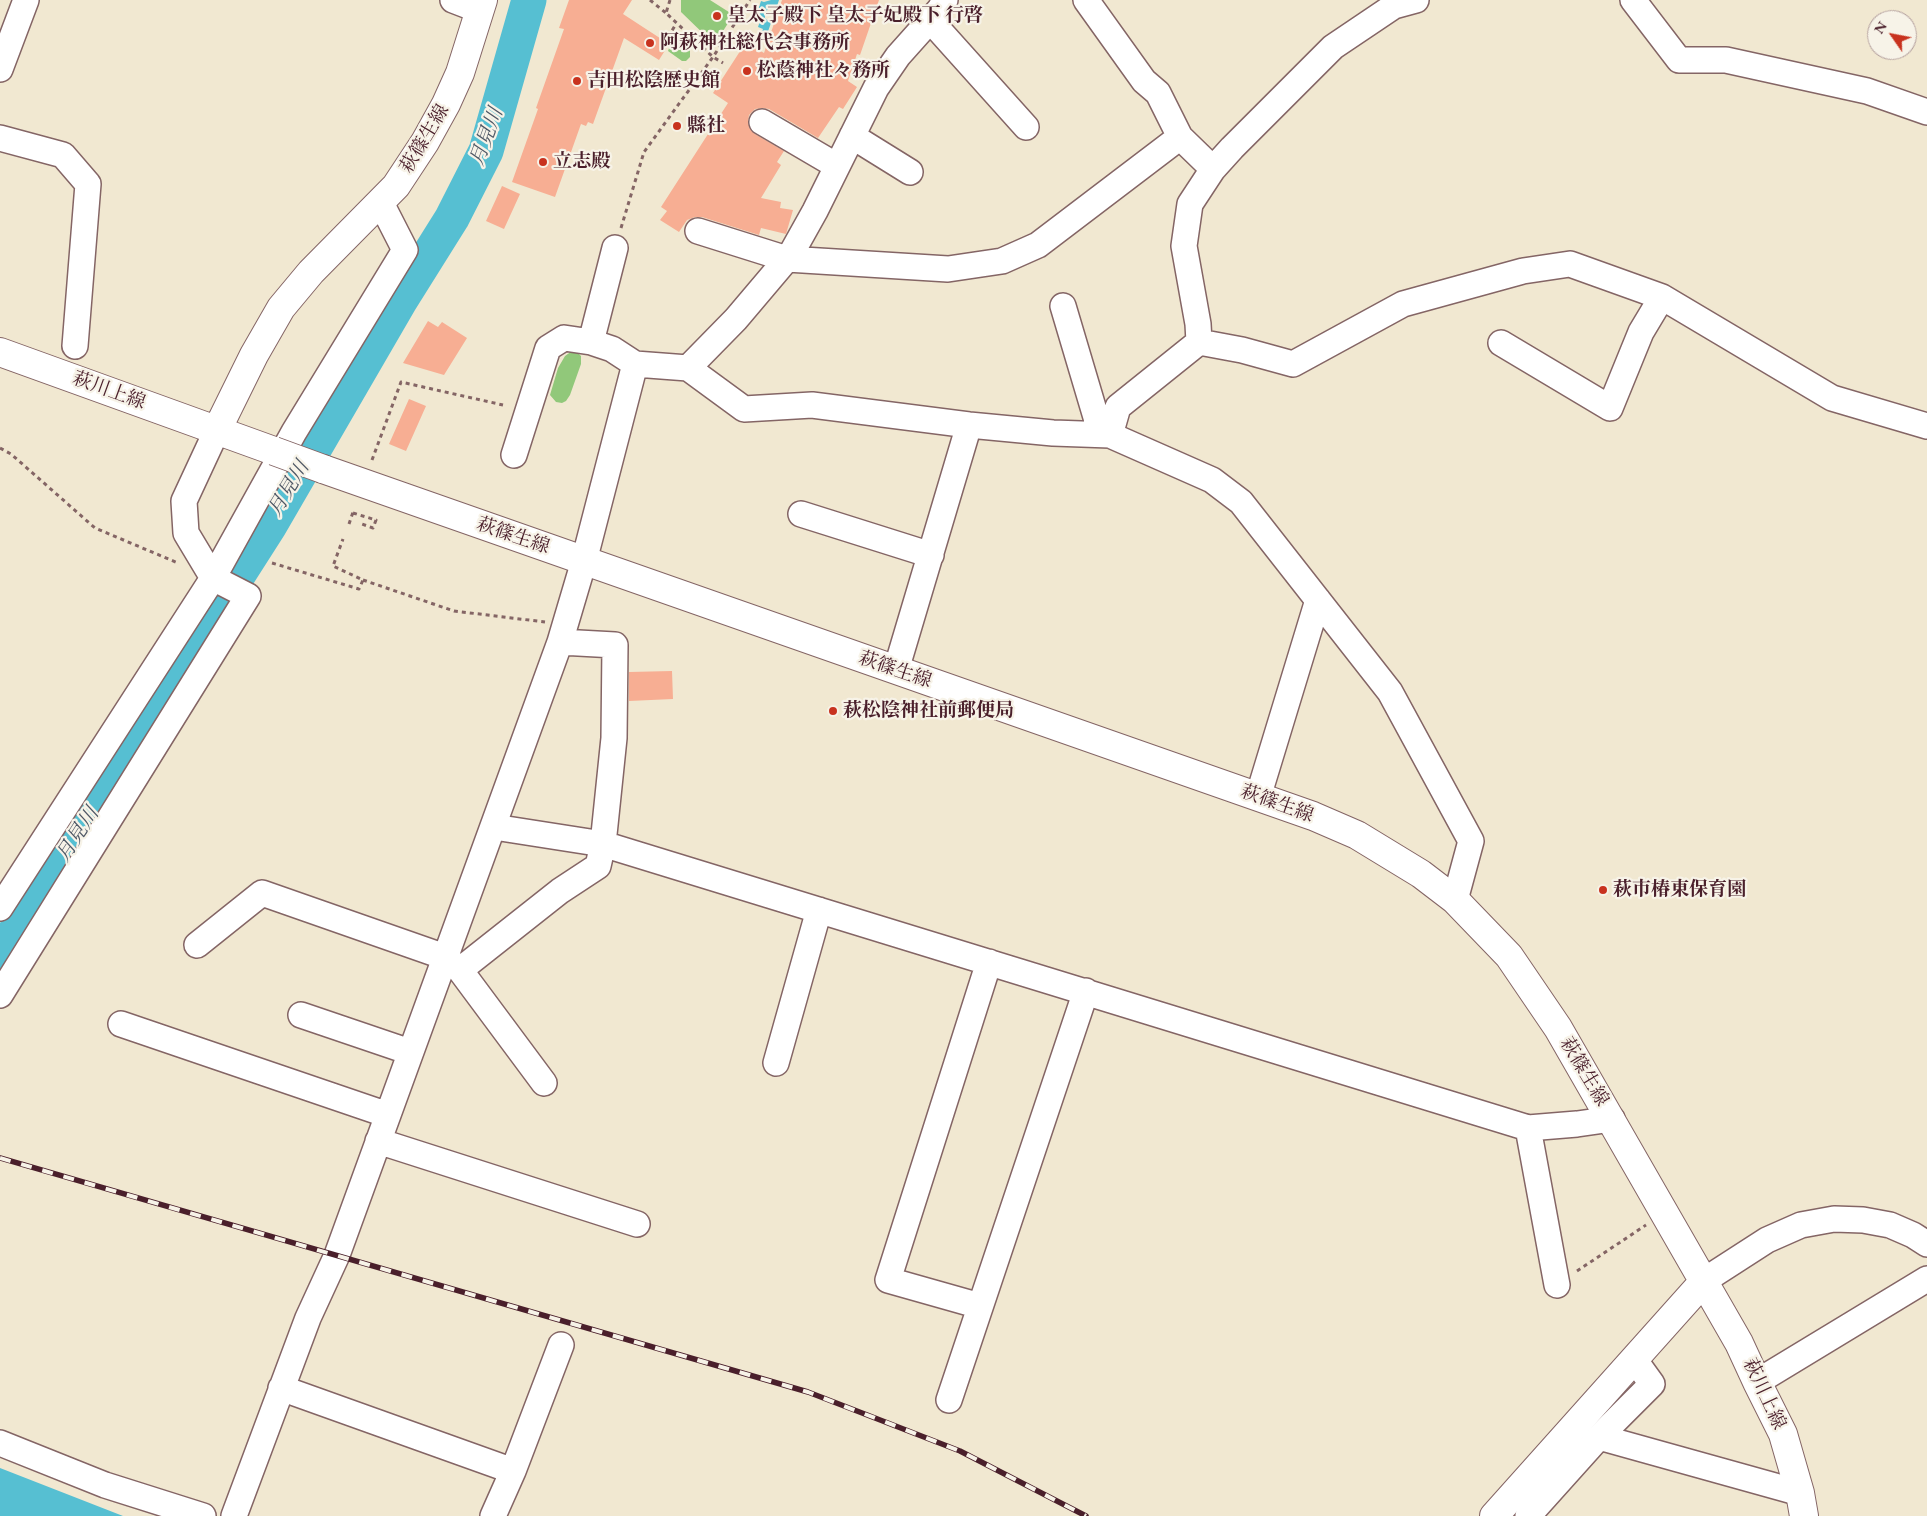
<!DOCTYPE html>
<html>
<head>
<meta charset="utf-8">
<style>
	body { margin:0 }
	#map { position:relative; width:1927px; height:1516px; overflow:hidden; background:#f1e8d1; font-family:"EB Garamond",serif }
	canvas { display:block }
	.north { position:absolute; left:1867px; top:10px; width:50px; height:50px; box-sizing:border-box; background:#f7f3e8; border:1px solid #b29e9c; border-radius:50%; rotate:303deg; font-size:14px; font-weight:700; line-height:20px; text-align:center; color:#4a1f2b }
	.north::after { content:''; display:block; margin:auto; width:18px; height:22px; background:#c8321e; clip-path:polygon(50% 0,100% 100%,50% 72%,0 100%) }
</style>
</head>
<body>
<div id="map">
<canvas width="1927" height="1516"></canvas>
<div class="north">N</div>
</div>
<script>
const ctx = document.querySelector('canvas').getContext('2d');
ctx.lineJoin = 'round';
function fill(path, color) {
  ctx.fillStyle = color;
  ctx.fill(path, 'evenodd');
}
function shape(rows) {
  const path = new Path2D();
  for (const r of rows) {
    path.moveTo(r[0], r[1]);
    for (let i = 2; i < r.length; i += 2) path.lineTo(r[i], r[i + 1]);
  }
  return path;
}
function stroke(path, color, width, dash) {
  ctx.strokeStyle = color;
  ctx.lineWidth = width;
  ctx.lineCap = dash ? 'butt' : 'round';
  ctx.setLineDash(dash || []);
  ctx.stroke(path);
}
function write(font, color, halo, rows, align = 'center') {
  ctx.font = font + ' "EB Garamond","Noto Serif JP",serif';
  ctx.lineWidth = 4.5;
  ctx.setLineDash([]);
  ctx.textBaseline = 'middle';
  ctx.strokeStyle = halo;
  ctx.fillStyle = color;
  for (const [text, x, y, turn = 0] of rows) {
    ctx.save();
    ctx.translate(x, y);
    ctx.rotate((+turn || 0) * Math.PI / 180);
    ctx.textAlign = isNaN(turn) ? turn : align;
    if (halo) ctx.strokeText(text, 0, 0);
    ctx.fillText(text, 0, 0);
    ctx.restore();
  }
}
const green = shape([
	[681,0,710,0,732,14,732,17,716,42,712,42,681,12],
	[672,35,675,36,690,50,690,57,686,61,682,61,668,51,671,43,669,39],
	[572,351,578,353,581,356,581,364,570,395,566,401,562,403,556,402,550,395,558,368,565,356]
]);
const water = shape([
	[771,0,779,0,776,9,768,9,765,13,765,18,771,23,766,37,761,35,763,29,758,27,760,21,755,19,761,1,764,2],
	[0,1468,123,1516,0,1516]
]);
const river = shape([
	[0,955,121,769,194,644,270,525,400,301,452,218,486,151,529,0]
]);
const building = shape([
	[569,0,632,0,623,14,669,44,659,60,624,38,593,124,588,122,586,126,581,124,555,197,512,182,538,109,536,108,564,29,559,28],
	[782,0,879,0,860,55,857,54,848,81,857,87,843,109,839,107,818,138,769,109,763,108,755,109,749,115,748,122,750,129,755,134,784,151,777,162,781,165,761,198,781,202,780,208,793,210,786,234,761,228,759,235,702,217,695,217,687,220,679,232,660,220,667,211,661,207,728,103,713,93,746,42,764,53],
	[502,186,520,194,504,229,486,221],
	[428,321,438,327,442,322,467,338,444,375,403,363],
	[409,399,426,406,406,451,389,444],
	[672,671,673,699,629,701,629,672]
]);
const path = shape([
	[650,0,666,13],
	[670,0,666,13,713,57,723,63],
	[668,37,676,24],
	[621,228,644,152,713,57,750,0],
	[0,448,11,454,95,528,178,563],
	[372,460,401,382,503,405],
	[353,513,376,520,373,528,359,523],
	[349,524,354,509],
	[272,563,359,589,363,580,333,566,343,539],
	[363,580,454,611,545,622],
	[1577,1271,1646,1225]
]);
const minor = shape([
	[453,0,479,10],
	[1086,0,1144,81,1158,93,1180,137,1213,169],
	[1633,0,1679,60,1726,60,1867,91,1927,112],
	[930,20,1026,127],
	[0,69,26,0],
	[762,122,837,166],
	[852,136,910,172],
	[0,138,63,155,88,184,75,346],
	[698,231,787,259,948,269,1002,261,1038,245,1180,137],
	[1063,306,1101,434],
	[591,342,615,248],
	[1199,342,1198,324,1184,246,1190,204,1213,169,1232,148,1333,47,1394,6,1416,0],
	[1501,343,1610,408,1641,332,1662,297],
	[688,368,744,409,812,405,969,425,1053,433,1110,435,1212,480,1241,502,1390,692,1471,841,1455,900],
	[1110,435,1118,407,1199,342,1242,350,1293,364,1403,304,1523,271,1570,264,1662,297,1832,398,1927,426],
	[514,455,548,348,564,338,591,342,612,349,635,364,688,368,736,319,791,254,815,211,876,88,898,56,940,9,945,0],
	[801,514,931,555],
	[896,670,969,425],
	[1258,797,1318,600],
	[494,827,603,844,1528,1128,1577,1124,1612,1119],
	[0,908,213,578,294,432,405,250,381,203],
	[197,945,262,893,445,957,460,970,560,891,598,866,603,844,614,738,615,645,560,642],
	[460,970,544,1083],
	[0,995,248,596,213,578,186,533,184,501,217,430],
	[301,1015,410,1052],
	[121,1024,388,1115],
	[776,1063,819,910],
	[1528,1128,1557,1285],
	[378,1141,637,1224],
	[1705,1280,1767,1240,1801,1225,1834,1219,1863,1220,1890,1225,1913,1235,1927,1244],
	[980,1306,888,1280,989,962],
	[1757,1382,1927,1279],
	[281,1388,513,1471,561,1345],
	[949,1400,1086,991],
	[1599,1437,1800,1493],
	[0,1443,105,1485,203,1516],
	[234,1516,308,1318,337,1255,560,642,584,561,635,364],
	[493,1516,513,1471],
	[1528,1516,1599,1437,1652,1384,1634,1359]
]);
const major = shape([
	[0,352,274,451],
	[217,430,254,355,281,308,311,272,396,186,425,142,446,104,460,73,483,0],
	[323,469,1313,816,1357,835,1421,874,1455,900,1509,956,1558,1028,1739,1343,1757,1382,1783,1434,1800,1493,1804,1516],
	[1494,1516,1705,1280]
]);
const rail = shape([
	[0,1158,808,1392,960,1451,1086,1516]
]);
const majorBridge = shape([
	[274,451,323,469]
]);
const markers = [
	[717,16,5,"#c8321e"],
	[650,43,5,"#c8321e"],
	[747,71,5,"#c8321e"],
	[577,81,5,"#c8321e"],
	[677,126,5,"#c8321e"],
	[543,162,5,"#c8321e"],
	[833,711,5,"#c8321e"],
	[1603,890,5,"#c8321e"]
];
const poiNames = [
	["皇太子殿下 皇太子妃殿下 行啓",727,16],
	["阿萩神社総代会事務所",660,43],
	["松蔭神社々務所",757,71],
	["吉田松陰歴史館",587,81],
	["縣社",687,126],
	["立志殿",553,162],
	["萩松陰神社前郵便局",843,711],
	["萩市椿東保育園",1613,890]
];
const streetNames = [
	["萩篠生線",425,139,-59],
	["萩川上線",109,391,20],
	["萩篠生線",513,536,19],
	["萩篠生線",895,670,19],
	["萩篠生線",1277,804,20],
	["萩篠生線",1584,1072,59],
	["萩川上線",1764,1394,65]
];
const waterNames = [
	["月見川",487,137,-70],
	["月見川",289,489,-59],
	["月見川",78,835,-57]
];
fill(green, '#91c87a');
fill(water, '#56bfd2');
stroke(river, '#56bfd2', 35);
fill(building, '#f7ae93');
stroke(minor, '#846565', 28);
stroke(major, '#846565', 30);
stroke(path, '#846565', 3, [4, 4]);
stroke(minor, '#fff', 25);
stroke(major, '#fff', 28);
stroke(rail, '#4a1f2b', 5.5);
stroke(rail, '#f7f3e8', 4, [11]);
stroke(majorBridge, '#846565', 30, []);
stroke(majorBridge, '#fff', 28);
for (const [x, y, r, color] of markers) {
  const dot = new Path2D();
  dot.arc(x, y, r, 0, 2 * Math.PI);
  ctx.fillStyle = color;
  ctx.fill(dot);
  stroke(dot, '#f7f3e8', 2);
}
write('bold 19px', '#4a1f2b', '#f7f3e8', poiNames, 'left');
write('19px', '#4a1f2b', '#f7f3e8', streetNames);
write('italic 20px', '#4e5765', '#f7f3e8', waterNames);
</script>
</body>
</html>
